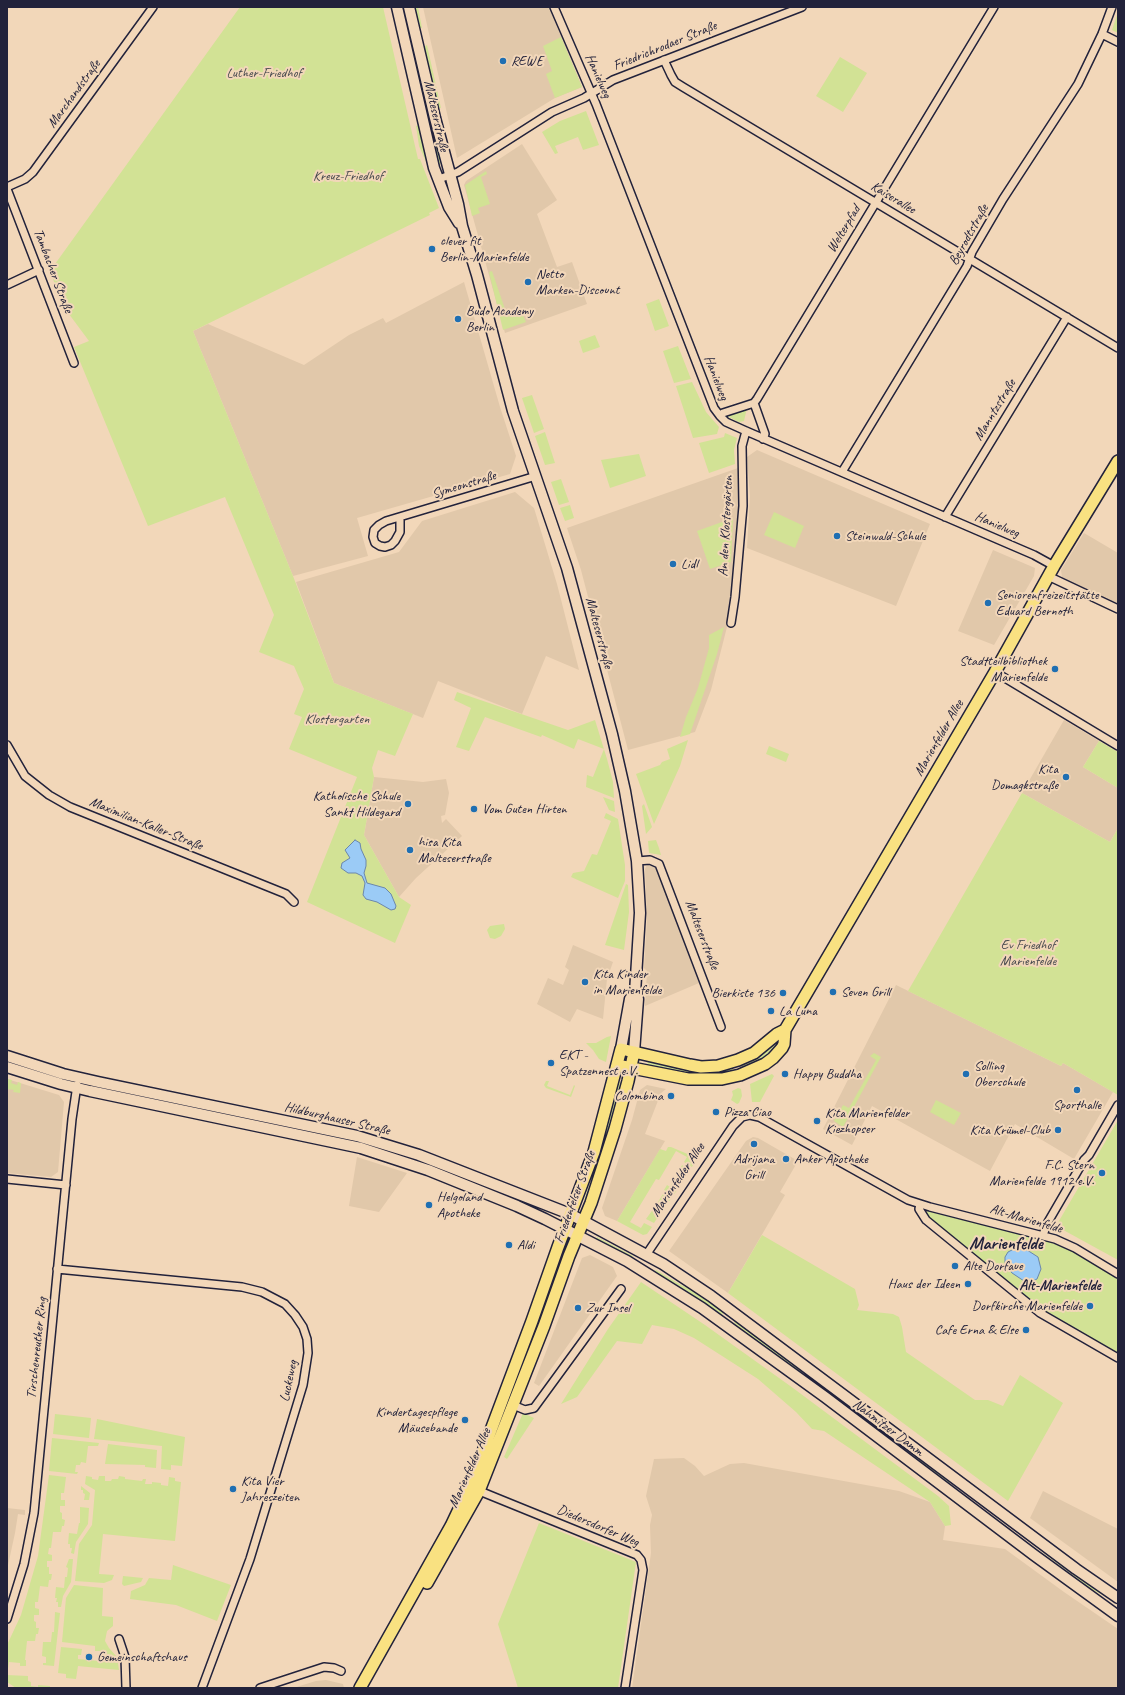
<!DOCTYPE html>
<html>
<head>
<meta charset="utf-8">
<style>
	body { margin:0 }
	#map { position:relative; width:1125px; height:1695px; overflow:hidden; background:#f2d7b9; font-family:Caveat,sans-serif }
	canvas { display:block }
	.frame { position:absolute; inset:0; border:8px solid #22223b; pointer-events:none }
</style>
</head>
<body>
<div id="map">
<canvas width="1125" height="1695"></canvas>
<div class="frame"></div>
</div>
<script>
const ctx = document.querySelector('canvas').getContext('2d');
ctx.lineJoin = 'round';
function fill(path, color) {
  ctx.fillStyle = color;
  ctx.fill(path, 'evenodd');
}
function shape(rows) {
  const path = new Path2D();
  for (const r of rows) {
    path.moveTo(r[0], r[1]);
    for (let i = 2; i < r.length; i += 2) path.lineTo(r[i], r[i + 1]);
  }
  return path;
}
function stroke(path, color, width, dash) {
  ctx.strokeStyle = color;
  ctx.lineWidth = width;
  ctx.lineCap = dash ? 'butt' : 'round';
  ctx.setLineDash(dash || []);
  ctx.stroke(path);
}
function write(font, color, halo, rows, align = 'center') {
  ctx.font = font + ' Caveat,sans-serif';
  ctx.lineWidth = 4;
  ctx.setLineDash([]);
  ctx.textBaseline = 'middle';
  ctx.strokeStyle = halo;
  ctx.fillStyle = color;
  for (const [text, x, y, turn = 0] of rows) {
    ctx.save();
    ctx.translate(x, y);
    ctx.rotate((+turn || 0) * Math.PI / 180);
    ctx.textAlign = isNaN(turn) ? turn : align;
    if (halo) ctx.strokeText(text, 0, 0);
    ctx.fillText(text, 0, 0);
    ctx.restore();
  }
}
const built = shape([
	[423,7,549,7,582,87,555,98,457,158],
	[522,144,557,200,537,214,557,267,572,262,587,304,505,333,464,185,466,181],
	[464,282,500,407,516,456,510,474,357,518,368,556,293,576,193,331,208,324,304,365,349,335,383,318,386,323],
	[757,450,930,524,896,606,747,548,750,496,747,457],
	[738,468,739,509,732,599,728,623,711,690,695,732,628,750,581,570,567,528],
	[515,492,534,508,557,584,579,670,546,656,522,714,438,681,423,718,334,683,296,582,399,552,422,521],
	[1084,533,1118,553,1118,606,1066,581,1062,577,1061,570],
	[993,550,1035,568,1034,576,994,645,958,631],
	[1064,720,1099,741,1083,767,1118,788,1118,828,1110,842,1022,793],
	[374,777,423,782,446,779,449,793,445,815,441,816,442,823,446,819,462,836,416,878,399,897,364,835],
	[651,864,656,868,699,983,645,1006,647,971,644,968,647,919,645,869,647,865],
	[573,945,613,962,607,979,603,1019,577,1009,570,1022,537,1004,548,978,563,985,569,970,565,967],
	[896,985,1061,1066,1063,1063,1113,1092,1074,1159,1015,1124,990,1171,872,1106,852,1145,823,1129],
	[7,1079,59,1095,64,1102,58,1172,51,1177,7,1173],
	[647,1085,666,1089,661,1093,645,1134,665,1141,617,1221,605,1216,602,1208,632,1120,640,1090],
	[753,1137,758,1138,798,1161,780,1192,785,1195,728,1293,669,1251,746,1141],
	[357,1157,407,1173,379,1212,349,1206],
	[590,1255,613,1267,617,1276,539,1386,534,1383,582,1258],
	[684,1458,695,1466,704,1476,730,1464,744,1463,899,1491,930,1502,945,1526,943,1540,1005,1549,1064,1592,1118,1629,1118,1688,632,1688,651,1553,650,1525,652,1515,646,1496,654,1459],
	[1043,1491,1118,1529,1118,1582,1030,1518],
	[7,1508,25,1510,25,1515,18,1514,15,1533,7,1570],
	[326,1680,343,1684,344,1688,293,1688,316,1681]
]);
const green = shape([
	[240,7,383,7,418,159,420,159,439,208,429,213,430,215,193,331,293,576,334,683,413,714,395,756,378,750,372,768,374,777,364,835,399,897,411,905,395,943,307,902,357,777,289,749,302,717,294,714,304,689,294,666,259,652,274,615,225,497,148,526,74,347,89,341,63,306,50,271],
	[418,7,422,28,417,27,413,9],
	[1118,12,1118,33,1112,30],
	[561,37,582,87,555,98,546,74,552,71,543,46],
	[427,45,441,108,436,107,422,48],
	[414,49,415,49,429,116,427,115,413,50],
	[840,57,867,73,843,112,816,96],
	[586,111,599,145,583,150,578,137,555,146,558,153,555,154,542,132,560,121],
	[431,124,433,125,442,163,438,164,429,125],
	[419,125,422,140,429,164,427,164,419,146,416,126],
	[486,171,487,174,481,177,490,204,478,208,480,213,472,216,465,185],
	[492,271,507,315,521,311,526,322,503,330,489,272],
	[659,299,669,326,655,331,646,304],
	[595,335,600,347,583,353,579,341],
	[678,346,691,379,674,383,663,351],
	[692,382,706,412,719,427,717,434,693,438,676,386],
	[532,395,544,429,534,433,522,398],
	[747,408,744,421,739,422,727,416],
	[545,432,555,463,545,465,535,436],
	[725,433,737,438,734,450,735,464,709,473,699,443,724,437],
	[639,454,646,476,610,488,601,460],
	[561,479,569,502,559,505,551,482],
	[570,505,574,518,565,521,560,508],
	[774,512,804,526,795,548,764,535],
	[733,518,731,562,710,569,697,531],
	[724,627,717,654,690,734,680,737,686,717,698,688,709,648,709,635],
	[457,692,568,730,595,720,607,759,613,782,614,798,586,787,587,775,593,777,604,749,578,739,574,749,542,735,541,737,485,717,469,751,456,747,471,708,454,700],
	[688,740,680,766,654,824,636,774,660,765,662,762,670,759,667,749],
	[1099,741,1118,752,1118,788,1083,767],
	[769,746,789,754,786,762,766,754],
	[1022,793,1110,842,1118,828,1118,1095,1063,1063,1061,1066,908,991],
	[603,797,614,801,615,812,609,810],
	[644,804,652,827,646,834,642,806],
	[606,813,618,819,625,865,625,881,618,898,571,877,573,873,584,871,592,854,597,855,611,821,604,818],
	[656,840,659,848,661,855,649,853,648,841],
	[626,884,628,885,629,912,624,950,605,945],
	[504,924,505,929,501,936,495,939,490,938,487,930,490,926],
	[611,1036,606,1062,599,1059,593,1050,586,1043,596,1043,607,1037],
	[778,1039,778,1042,764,1058,743,1069,740,1064],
	[874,1053,881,1057,843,1127,834,1121,843,1105,849,1108,876,1060,870,1056],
	[648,1061,687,1069,732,1067,734,1072,723,1074,698,1076,647,1066],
	[772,1074,774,1076,760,1102,752,1102,750,1084],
	[8,1079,12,1080,11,1083,17,1085,18,1082,21,1083,20,1093,13,1092,14,1090,7,1089],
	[546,1081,549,1081,547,1086,570,1095,574,1085,575,1086,571,1097,546,1088,544,1085],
	[619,1082,622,1083,587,1201,584,1200,596,1166],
	[738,1088,741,1089,742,1096,739,1103,737,1104,731,1100,733,1095,732,1091],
	[118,1090,251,1118,250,1120,118,1093],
	[936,1100,961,1113,954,1125,930,1112],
	[1118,1120,1118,1260,1056,1226],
	[267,1121,355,1139,405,1154,405,1156,350,1141,266,1123],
	[668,1147,671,1147,697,1158,692,1167,684,1162,687,1157,676,1151,659,1180,656,1179,630,1222,641,1228,644,1223,652,1227,647,1234,643,1235,617,1221,660,1149,666,1151],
	[682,1165,690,1170,682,1181,676,1177],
	[674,1180,681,1184,673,1196,664,1190,667,1185,670,1187],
	[663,1194,671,1199,663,1209,656,1205],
	[654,1208,661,1212,654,1223,646,1219],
	[927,1211,1047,1241,1074,1252,1118,1278,1118,1353,1042,1309,929,1217,927,1215],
	[762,1235,855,1289,859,1305,857,1310,893,1314,899,1317,902,1327,906,1352,975,1400,988,1400,1003,1406,1020,1375,1063,1403,1008,1501,728,1293],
	[597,1237,620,1249,633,1256,632,1258,596,1239],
	[656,1270,681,1285,698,1293,724,1311,722,1315,682,1288,653,1273],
	[641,1282,705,1325,793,1388,938,1496,949,1506,951,1525,945,1526,930,1502,824,1431,812,1429,796,1412,758,1379,694,1338,674,1329,652,1325,642,1344,617,1341,577,1397,561,1404,608,1329],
	[736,1320,803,1370,801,1373,734,1323],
	[532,1336,534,1337,509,1399,508,1398],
	[810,1375,951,1481,949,1484,808,1378],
	[523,1413,534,1418,507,1459,504,1457],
	[55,1414,91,1418,89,1438,53,1434],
	[97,1419,185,1437,182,1466,171,1465,171,1470,161,1469,162,1446,94,1439],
	[52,1438,99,1443,98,1446,88,1446,86,1463,81,1462,80,1465,76,1465,75,1472,78,1472,77,1474,49,1471],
	[108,1444,157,1450,156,1468,145,1467,145,1465,105,1464],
	[49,1475,66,1477,64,1493,61,1493,61,1500,65,1500,65,1506,60,1506,60,1512,62,1513,62,1519,65,1520,64,1526,62,1526,61,1532,53,1532,51,1548,49,1548,48,1554,52,1555,52,1561,47,1561,47,1567,49,1567,49,1574,52,1574,51,1580,49,1580,48,1587,40,1586,38,1602,35,1602,35,1608,39,1609,39,1615,34,1615,34,1621,36,1622,36,1628,39,1628,38,1634,36,1634,35,1641,27,1641,25,1660,26,1660,26,1666,20,1666,20,1663,9,1662,7,1675,28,1676,28,1681,31,1682,31,1686,38,1687,38,1685,50,1686,50,1688,16,1688,7,1682,7,1645,21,1615,38,1556],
	[86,1476,92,1477,92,1479,98,1480,99,1476,105,1476,105,1481,111,1481,112,1479,118,1479,119,1476,125,1477,125,1479,142,1481,143,1479,146,1479,145,1484,152,1484,152,1482,161,1483,161,1485,168,1486,169,1477,175,1478,175,1481,181,1482,175,1541,103,1534,99,1574,114,1575,112,1580,104,1583,75,1581,79,1544,92,1525,95,1490,85,1484],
	[81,1486,90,1493,89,1500,84,1500,85,1494,83,1493,83,1490,81,1490],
	[80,1507,89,1508,88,1524,76,1542,74,1554,71,1553,72,1548,70,1548,70,1544,68,1544,69,1533,77,1534,79,1523,80,1523],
	[539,1523,636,1562,618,1688,518,1688,498,1624],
	[1041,1551,1073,1572,1109,1598,1091,1589],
	[69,1559,73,1559,71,1582,63,1596,61,1607,58,1607,58,1602,56,1602,57,1598,55,1598,56,1587,64,1588,65,1577,67,1577,68,1568,66,1567],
	[173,1565,231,1585,217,1621,176,1605,130,1599,131,1591,145,1585,149,1578,171,1580],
	[123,1576,143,1578,141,1582,124,1586,122,1584],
	[74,1585,103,1588,102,1616,113,1617,113,1626,107,1631,105,1641,109,1648,117,1657,119,1670,78,1666,76,1679,66,1678,66,1674,58,1673,61,1647,82,1649,81,1655,78,1655,78,1659,99,1661,100,1651,95,1651,95,1646,62,1642,66,1598],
	[55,1612,60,1613,54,1666,43,1665,43,1663,46,1663,46,1657,42,1656,43,1642,51,1642,52,1632,54,1632]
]);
const water = shape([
	[355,840,360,843,361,849,366,860,366,866,364,873,367,883,385,888,391,894,396,906,395,909,391,910,377,902,366,899,363,895,365,883,362,876,356,873,348,873,341,868,342,863,350,858,345,850,355,840],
	[1014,1249,1027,1250,1038,1257,1041,1269,1037,1279,1033,1281,1024,1281,1012,1273,1007,1267,1005,1263,1005,1257,1008,1252,1014,1249]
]);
const minor = shape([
	[554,7,596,104,714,408,720,416,726,422,746,431,1034,555,1054,566],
	[1102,34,1118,42],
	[664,60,671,75,675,82,683,87,1118,348],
	[439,179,458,172,552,112,584,98,613,80,802,7],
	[7,187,25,179,33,172,153,7],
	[7,189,74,363],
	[7,285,39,270],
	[754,403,765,434,763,439],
	[720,416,723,413,754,403,757,399,994,7],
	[842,472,967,266,972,252,1003,199,1078,84,1102,34,1112,7],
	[945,517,1067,317],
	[400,518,400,532,395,541,391,545,385,547,380,546,375,543,373,537,374,530,379,525,386,521,536,476],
	[1048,576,1118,609],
	[731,623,735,597,743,506,742,446,746,431],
	[995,672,1118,746],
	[7,745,25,776,49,795,70,807,286,894,294,902],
	[637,861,650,860,659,864,721,1027],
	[7,1179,66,1185],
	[920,1204,919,1209,926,1220,1040,1313,1118,1358],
	[1043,1235,1048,1222,1084,1160,1089,1155,1118,1105],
	[646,1255,733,1126,742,1117,750,1115,759,1117,908,1200,930,1207,1055,1239,1075,1248,1118,1274],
	[57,1269,242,1287,262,1292,285,1304,295,1315,303,1327,307,1339,308,1353,303,1385,250,1559,202,1688],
	[513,1405,525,1410,534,1408,621,1289],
	[477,1490,637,1555,641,1560,643,1570,625,1688],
	[7,1619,24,1564,34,1513,72,1119,77,1085],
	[119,1639,125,1657,126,1688],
	[260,1688,324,1667,334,1668,341,1671]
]);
const secondary = shape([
	[397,7,434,168,449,207,459,223],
	[409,7,435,118,458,204,462,226,477,275,513,411,567,568,612,734,625,791,637,861,640,913,635,993,638,999,634,1052],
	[621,1049,630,999,635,993],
	[7,1056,63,1074,98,1082,357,1136,419,1155,570,1214,663,1264,711,1296,1076,1569,1118,1598],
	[7,1067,61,1084,90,1091,361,1148,428,1170,517,1206,545,1219,627,1261,702,1308,825,1397,1034,1555,1118,1616]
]);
const primary = shape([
	[617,1065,688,1079,722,1079,740,1075,765,1064,773,1058,782,1048,784,1044,785,1030,995,672,1054,566,1118,461],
	[427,1583,479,1491,544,1326,569,1256,591,1203,615,1129,628,1081,634,1052],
	[360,1688,451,1526,470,1486,532,1321,558,1247,594,1152,621,1049,690,1065,701,1067,718,1066,738,1060,754,1053,777,1034,785,1030]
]);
const markers = [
	[503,61,4,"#1f6fb2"],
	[432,249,4,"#1f6fb2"],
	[528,282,4,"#1f6fb2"],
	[458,319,4,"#1f6fb2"],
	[837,536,4,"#1f6fb2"],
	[673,564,4,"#1f6fb2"],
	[988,603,4,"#1f6fb2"],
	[1055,669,4,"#1f6fb2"],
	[1066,777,4,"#1f6fb2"],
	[408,804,4,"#1f6fb2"],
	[474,809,4,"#1f6fb2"],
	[410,850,4,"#1f6fb2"],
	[585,982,4,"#1f6fb2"],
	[833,992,4,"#1f6fb2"],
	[783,993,4,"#1f6fb2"],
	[771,1011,4,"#1f6fb2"],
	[551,1063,4,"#1f6fb2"],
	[785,1074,4,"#1f6fb2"],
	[966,1074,4,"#1f6fb2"],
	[1077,1090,4,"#1f6fb2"],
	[671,1096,4,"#1f6fb2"],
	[716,1112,4,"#1f6fb2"],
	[817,1121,4,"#1f6fb2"],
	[1058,1130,4,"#1f6fb2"],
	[754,1144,4,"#1f6fb2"],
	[786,1159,4,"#1f6fb2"],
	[1102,1173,4,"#1f6fb2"],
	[429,1205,4,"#1f6fb2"],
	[509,1245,4,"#1f6fb2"],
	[955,1266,4,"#1f6fb2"],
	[968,1284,4,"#1f6fb2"],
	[1090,1306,4,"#1f6fb2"],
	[578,1308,4,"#1f6fb2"],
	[1026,1330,4,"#1f6fb2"],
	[465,1420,4,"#1f6fb2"],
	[233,1489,4,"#1f6fb2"],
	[89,1657,4,"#1f6fb2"]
];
const streetNames = [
	["Friedrichrodaer Straße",665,46,-22],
	["Hanielweg",598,76,66],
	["Marchandstraße",74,94,-54],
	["Malteserstraße",436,116,77],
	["Kaiserallee",893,198,31],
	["Welterpfad",844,229,-59],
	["Beyrodtstraße",969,235,-61],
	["Tambacher Straße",53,271,69],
	["Hanielweg",716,378,69],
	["Manntzstraße",995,410,-59],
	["Symeonstraße",464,485,-17],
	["Hanielweg",997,525,23],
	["An den Klostergärten",726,526,-87],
	["Malteserstraße",599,633,75],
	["Marienfelder Allee",939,738,-60],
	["Maximilian-Kaller-Straße",146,824,22],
	["Malteserstraße",702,935,69],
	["Hildburghauser Straße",337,1119,13],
	["Marienfelder Allee",678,1180,-56],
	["Friedenfelser Straße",575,1197,-70],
	["Alt-Marienfelde",1026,1219,16],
	["Tirschenreuther Ring",37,1348,-84],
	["Luckeweg",289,1381,-78],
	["Nahmitzer Damm",888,1428,37],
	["Marienfelder Allee",470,1468,-66],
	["Diedersdorfer Weg",598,1526,23]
];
const poiNames = [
	["REWE",511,61],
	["clever fit",440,241],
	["Berlin-Marienfelde",440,257],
	["Netto",536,274],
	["Marken-Discount",536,290],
	["Budo Academy",466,311],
	["Berlin",466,327],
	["Steinwald-Schule",845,536],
	["Lidl",681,564],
	["Seniorenfreizeitstätte",996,595],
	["Eduard Bernoth",996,611],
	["Stadtteilbibliothek",1047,661,"right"],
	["Marienfelde",1047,677,"right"],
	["Kita",1058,769,"right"],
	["Domagkstraße",1058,785,"right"],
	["Katholische Schule",400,796,"right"],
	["Sankt Hildegard",400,812,"right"],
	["Vom Guten Hirten",482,809],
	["hisa Kita",418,842],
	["Malteserstraße",418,858],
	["Kita Kinder",593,974],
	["in Marienfelde",593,990],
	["Seven Grill",841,992],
	["Bierkiste 136",775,993,"right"],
	["La Luna",779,1011],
	["EKT -",559,1055],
	["Spatzennest e.V.",559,1071],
	["Solling",974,1066],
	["Oberschule",974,1082],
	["Happy Buddha",793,1074],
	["Colombina",663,1096,"right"],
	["Sporthalle",1077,1105,"center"],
	["Pizza Ciao",724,1112],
	["Kita Marienfelder",825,1113],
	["Kiezhopser",825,1129],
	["Kita Krümel-Club",1050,1130,"right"],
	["Adrijana",754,1159,"center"],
	["Grill",754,1175,"center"],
	["Anker Apotheke",794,1159],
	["F.C. Stern",1094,1165,"right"],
	["Marienfelde 1912 e.V.",1094,1181,"right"],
	["Helgoland",437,1197],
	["Apotheke",437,1213],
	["Aldi",517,1245],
	["Alte Dorfaue",963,1266],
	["Haus der Ideen",960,1284,"right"],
	["Dorfkirche Marienfelde",1082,1306,"right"],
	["Zur Insel",586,1308],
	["Cafe Erna & Else",1018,1330,"right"],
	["Kindertagespflege",457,1412,"right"],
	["Mäusebande",457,1428,"right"],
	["Kita Vier",241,1481],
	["Jahreszeiten",241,1497],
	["Gemeinschaftshaus",97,1657]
];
const parkNames = [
	["Luther-Friedhof",264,73],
	["Kreuz-Friedhof",348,176],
	["Klostergarten",337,719],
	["Ev Friedhof",1028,945],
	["Marienfelde",1028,961]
];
const neighbourhoodNames = [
	["Alt-Marienfelde",1060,1286]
];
const districtNames = [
	["Marienfelde",1006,1244]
];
fill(built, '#e1c8aa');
fill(green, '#d2e295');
fill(water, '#9bcbf6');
stroke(water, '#6b87ab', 1);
stroke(minor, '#22223b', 10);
stroke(secondary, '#22223b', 13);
stroke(primary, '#22223b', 14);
stroke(minor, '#f2d7b9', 7);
stroke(secondary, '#f2d7b9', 10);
stroke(primary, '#f9e181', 11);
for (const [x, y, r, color] of markers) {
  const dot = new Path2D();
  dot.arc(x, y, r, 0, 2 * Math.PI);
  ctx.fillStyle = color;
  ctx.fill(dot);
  stroke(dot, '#f2d7b9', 1.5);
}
write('14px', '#22223b', '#f2d7b9', streetNames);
write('14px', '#22223b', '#f2d7b9', poiNames, 'left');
write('14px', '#45484d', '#f2d7b9', parkNames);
write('bold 15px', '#22223b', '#f2d7b9', neighbourhoodNames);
write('bold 18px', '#22223b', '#f2d7b9', districtNames);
</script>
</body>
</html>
